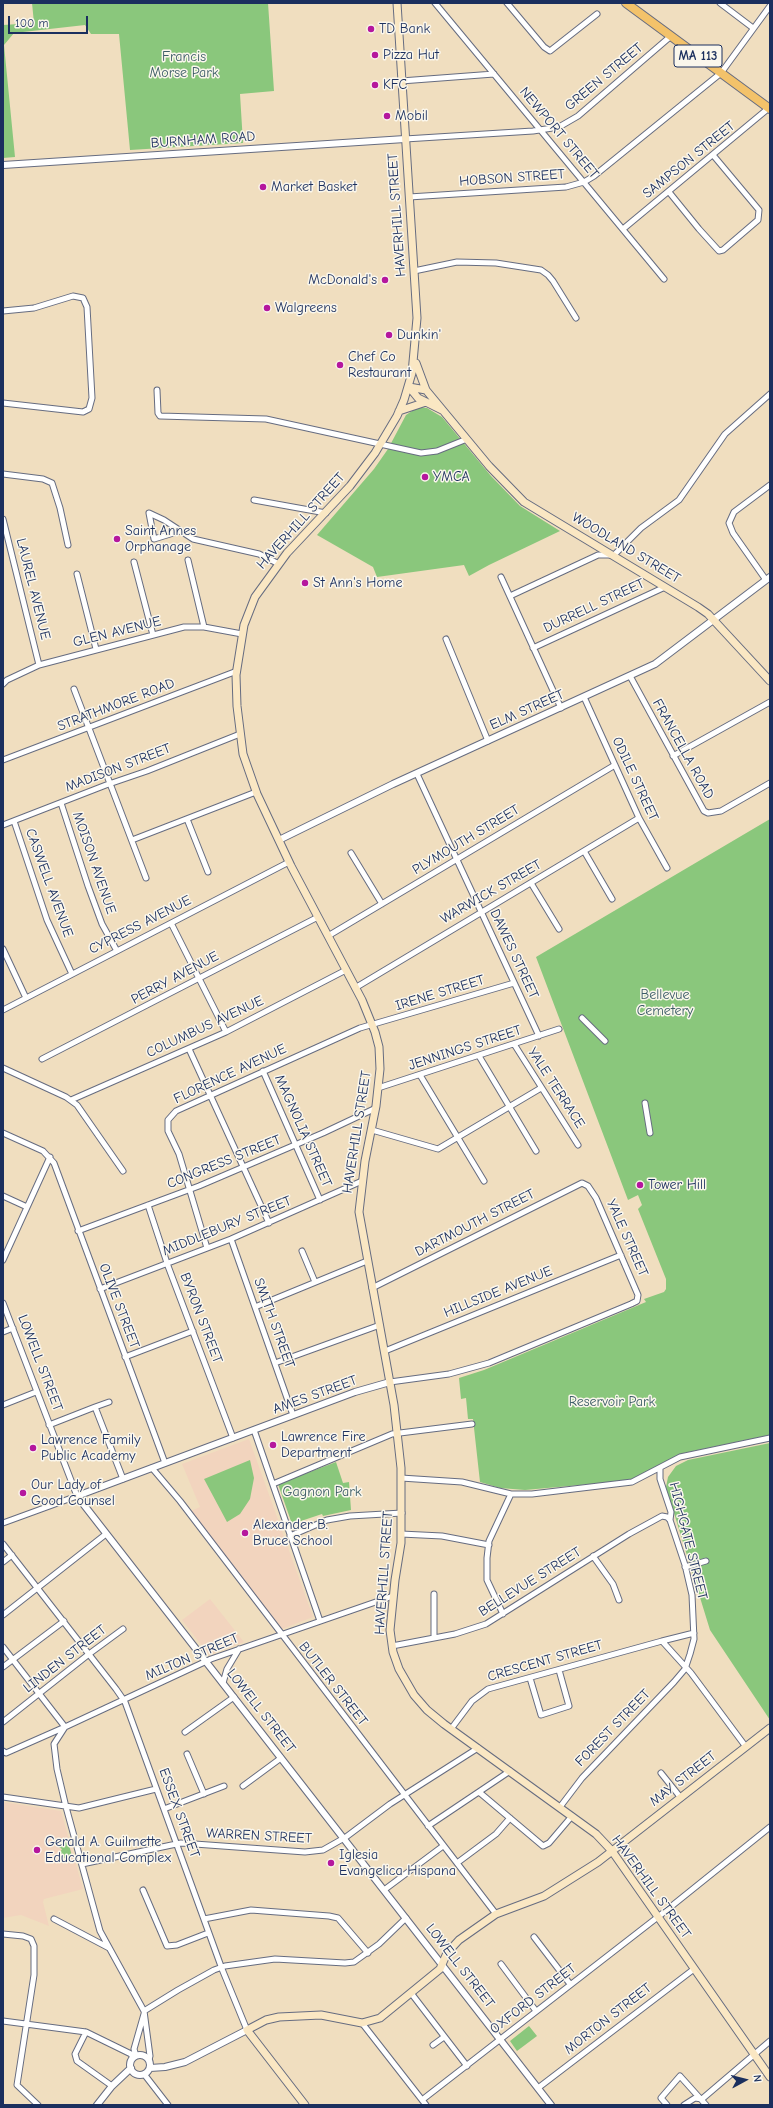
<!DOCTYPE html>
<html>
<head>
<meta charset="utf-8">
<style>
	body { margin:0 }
	#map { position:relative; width:773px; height:2108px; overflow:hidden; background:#f0debf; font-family:"Comic Neue",sans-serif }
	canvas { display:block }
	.frame { position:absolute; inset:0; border:4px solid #1b2f5e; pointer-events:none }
	.north { position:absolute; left:725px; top:2060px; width:40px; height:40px; -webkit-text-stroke:3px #fbf7ec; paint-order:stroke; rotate:83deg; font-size:11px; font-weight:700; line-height:16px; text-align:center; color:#1b2f5e }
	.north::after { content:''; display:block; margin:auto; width:14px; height:18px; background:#1b2f5e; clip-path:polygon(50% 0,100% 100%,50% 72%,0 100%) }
	.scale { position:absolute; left:8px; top:16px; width:80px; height:18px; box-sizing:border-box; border:2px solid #1b2f5e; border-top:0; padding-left:5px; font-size:12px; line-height:14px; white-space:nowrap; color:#1b2f5e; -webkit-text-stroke:3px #fbf7ec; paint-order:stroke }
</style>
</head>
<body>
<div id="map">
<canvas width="773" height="2108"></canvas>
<div class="frame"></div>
<div class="north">N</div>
<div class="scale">100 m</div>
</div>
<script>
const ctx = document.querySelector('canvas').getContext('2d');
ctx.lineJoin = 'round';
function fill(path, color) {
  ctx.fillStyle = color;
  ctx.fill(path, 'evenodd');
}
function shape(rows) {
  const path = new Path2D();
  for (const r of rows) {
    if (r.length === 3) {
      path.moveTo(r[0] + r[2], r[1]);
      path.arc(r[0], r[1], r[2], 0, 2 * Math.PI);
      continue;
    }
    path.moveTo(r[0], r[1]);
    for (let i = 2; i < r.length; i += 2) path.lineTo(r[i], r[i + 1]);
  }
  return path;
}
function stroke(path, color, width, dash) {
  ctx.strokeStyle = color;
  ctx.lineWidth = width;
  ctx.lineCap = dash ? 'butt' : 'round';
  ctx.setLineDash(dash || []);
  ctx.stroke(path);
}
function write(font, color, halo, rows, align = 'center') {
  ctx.font = font + ' "Comic Neue",sans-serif';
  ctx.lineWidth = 3;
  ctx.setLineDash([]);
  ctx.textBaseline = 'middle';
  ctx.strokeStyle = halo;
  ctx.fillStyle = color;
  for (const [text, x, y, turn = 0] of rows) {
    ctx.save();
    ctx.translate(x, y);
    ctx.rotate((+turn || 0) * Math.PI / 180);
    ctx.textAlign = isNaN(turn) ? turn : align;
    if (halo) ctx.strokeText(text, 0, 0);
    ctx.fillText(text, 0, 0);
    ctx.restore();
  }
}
const built = shape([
	[249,1439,313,1617,282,1629,191,1511,200,1507,182,1464],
	[210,1599,244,1642,209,1655,182,1620],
	[3,1802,61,1811,83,1889,44,1899,43,1902,49,1926,21,1915,3,1918]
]);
const green = shape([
	[32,3,268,3,274,91,240,94,243,143,130,150,119,34,91,34,85,25,14,33,4,45,15,157,3,158,3,25,34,23],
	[418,407,427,408,442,417,491,476,520,506,560,531,489,565,469,576,464,565,377,577,373,567,317,535,374,469,388,449,406,415],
	[770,819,770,1435,684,1453,635,1478,625,1481,525,1490,500,1488,480,1482,473,1419,468,1419,466,1398,461,1399,459,1378,484,1370,646,1302,644,1299,664,1292,666,1289,666,1279,638,1209,642,1205,638,1195,628,1200,536,957],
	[770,1443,770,1720,710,1630,666,1487,668,1477,676,1466,688,1460],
	[250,1460,254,1478,250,1499,240,1514,227,1522,204,1479],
	[336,1462,343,1483,349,1482,351,1510,323,1516,322,1514,292,1524,278,1484],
	[67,1838,72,1856,60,1859,59,1854,62,1849,57,1846,56,1841],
	[529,2026,537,2036,517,2051,510,2041]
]);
const minor = shape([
	[435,3,664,279],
	[507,3,544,47,550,51,597,14],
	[720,3,753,28],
	[401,81,494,74],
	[405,139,533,131,559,127,578,116,671,36],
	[669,192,699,229,719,251,723,250,758,220,759,210,713,155],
	[409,197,566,187,584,182,594,176,721,73,770,6],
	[623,229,770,107],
	[414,271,457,262,496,263,541,270,548,275,553,281,576,318],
	[3,311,34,308,73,296,83,298,87,307,92,398,89,409,83,412,3,403],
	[157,390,158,413,160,416,266,419,421,453,437,451,467,439],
	[3,474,43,479,52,483,60,508,68,545],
	[254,500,326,513],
	[3,519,39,665],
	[180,531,154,539,149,513,164,520,193,539,259,554,279,564],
	[188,560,204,627],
	[134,562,153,635],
	[77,574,96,649],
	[501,577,561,708],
	[766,580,733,533,729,523,734,512,770,485],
	[510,596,598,555,614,555,641,528,679,500,725,434,770,394],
	[446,639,488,741],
	[533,648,665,587],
	[630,676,704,811,708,813,721,811,770,783],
	[3,684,7,680,39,665,184,627,204,627,242,634],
	[74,689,146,878],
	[584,697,639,818,667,868],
	[673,756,770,702],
	[3,760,237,671],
	[417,774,539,1036],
	[61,803,88,886,102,924,117,951],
	[187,819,208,872],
	[14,821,47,920,72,974],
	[3,825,106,785,147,771,240,734],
	[132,840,256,792],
	[584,851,612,899],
	[351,853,382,904],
	[531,883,559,929],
	[171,923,226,1032],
	[328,936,615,765],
	[3,949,26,998],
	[355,988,639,818],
	[3,1010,289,862],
	[582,1018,605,1041],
	[514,1044,578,1145],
	[189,1049,269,1223],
	[479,1056,536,1151],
	[42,1059,318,917],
	[3,1068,66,1097,77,1105,123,1171],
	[263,1071,320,1200],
	[420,1075,484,1181],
	[378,1088,559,1029],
	[71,1100,226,1032,346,970],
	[645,1103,650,1133],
	[372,1130,438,1149,541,1088],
	[3,1133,43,1151,54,1163,165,1463],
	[3,1196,27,1207],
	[148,1205,168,1266,233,1438],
	[78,1231,199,1186,323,1133,376,1108],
	[231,1239,293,1415],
	[207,1248,179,1154,168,1131,168,1120,176,1111,360,1028,514,983],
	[302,1251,315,1282],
	[3,1260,50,1157],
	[372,1288,582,1183,588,1186,596,1198,638,1295,637,1301,631,1304,489,1363,449,1374,390,1382],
	[100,1289,231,1239,362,1181],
	[3,1303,77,1496,3,1523],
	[255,1307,367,1261],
	[3,1332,13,1328],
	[385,1351,621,1255],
	[125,1357,193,1331],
	[275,1363,380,1325],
	[3,1405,36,1392],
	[95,1407,109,1402],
	[49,1425,95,1407,123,1479],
	[254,1430,320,1621],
	[152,1468,180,1501,496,1914],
	[401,1478,462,1482,511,1494,532,1494,632,1482,680,1457,770,1438],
	[273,1484,392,1434,472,1424],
	[401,1534,442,1536,489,1545],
	[290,1536,327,1520,350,1516,402,1513],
	[3,1544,116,1689,125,1702,222,1969,247,2030],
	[593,1556,613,1584,619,1600],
	[3,1562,12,1555],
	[685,1567,706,1561],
	[434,1594,434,1638],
	[503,1614,487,1580,487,1558,489,1541,511,1494],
	[3,1615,106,1534],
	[662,1641,694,1633],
	[392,1646,455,1634,486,1624,629,1534,662,1516,667,1517,670,1520],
	[3,1647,65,1727,54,1744,57,1769,66,1807,100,1931,144,2011,150,2056,149,2060],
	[3,1667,64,1621],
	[530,1678,541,1715,569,1706,559,1670],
	[223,1683,227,1669,239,1649],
	[3,1722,89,1654,123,1629],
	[451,1729,472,1701,488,1689,662,1641,691,1673,746,1747],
	[185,1732,234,1697],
	[3,1751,6,1753,65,1727,211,1659,393,1596],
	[187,1754,204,1794],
	[661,1773,681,1798],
	[243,1786,281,1758],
	[479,1792,543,1846,549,1843,572,1816],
	[3,1797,79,1808,156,1789],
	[560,1807,582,1778,674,1682,685,1669,690,1654,694,1639,692,1595,685,1565,670,1520,671,1512,660,1479,660,1468],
	[164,1809,224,1786],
	[428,1826,510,1771],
	[457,1863,496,1834,510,1818],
	[82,1864,181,1843,305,1852,323,1850,346,1837,390,1804,478,1748],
	[143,1890,167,1946,177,1945,208,1933],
	[384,1890,443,1846],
	[54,1919,109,1948],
	[204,1919,251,1910,329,1916,338,1918,368,1953],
	[3,1934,23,1936,31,1939,34,1946,34,1975,17,2085,38,2105],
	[534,1937,570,1984],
	[501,1964,536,2011],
	[411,1993,467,2066],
	[144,2011,178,1990,214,1970,225,1966,275,1959,345,1963,354,1962,379,1944,406,1918],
	[3,2021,86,2032,131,2054,133,2058],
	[362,2023,426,2105],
	[86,2032,75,2054,77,2061,112,2086],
	[433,2045,444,2037],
	[136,2056,134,2049,144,2014],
	[144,2074,168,2105],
	[538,2088,694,1969],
	[702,2099,770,2041],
	[422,2100,663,1913,770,1827],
	[667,2105,661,2098,680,2076,706,2105],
	[684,2105,695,2098,702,2099]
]);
const tertiary = shape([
	[3,165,405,139],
	[279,840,393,784,655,664,770,577],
	[390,1382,355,1392,77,1496,551,2105],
	[140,2065,10],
	[150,2068,165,2067,185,2062,247,2030],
	[97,2105,112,2086,131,2068]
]);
const secondary = shape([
	[397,3,417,318,412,373,404,400,397,416,375,453,350,486,287,553,255,597,244,625,236,675,237,706,243,754,257,794,291,866,362,1000,375,1032,379,1047,380,1069,376,1106,365,1161,359,1212,394,1405,401,1468,401,1543,395,1580,390,1630,393,1652,399,1669,414,1695,427,1710,444,1724,596,1834,612,1851,770,2077],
	[416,363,426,390,489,466,524,502,698,607,708,614,770,681],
	[409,387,418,398,442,410],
	[409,387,426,390],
	[399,411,426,402],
	[305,2105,247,2030,266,2020,279,2017,321,2015,362,2023,380,2018,440,1969,447,1953,459,1940,496,1914,544,1896,598,1862,770,1728]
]);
const primary = shape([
	[626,3,770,109]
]);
const markers = [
	[371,29,4,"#b5179e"],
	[375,55,4,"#b5179e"],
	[375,85,4,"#b5179e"],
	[387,116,4,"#b5179e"],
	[263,187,4,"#b5179e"],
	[385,280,4,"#b5179e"],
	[267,308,4,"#b5179e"],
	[389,335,4,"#b5179e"],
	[340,365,4,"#b5179e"],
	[425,477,4,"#b5179e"],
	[117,539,4,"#b5179e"],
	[305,583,4,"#b5179e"],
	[640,1185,4,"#b5179e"],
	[273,1445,4,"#b5179e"],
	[33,1448,4,"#b5179e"],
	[23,1493,4,"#b5179e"],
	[245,1533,4,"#b5179e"],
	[37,1850,4,"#b5179e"],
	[331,1863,4,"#b5179e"]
];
const shields = [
	[698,56,48]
];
const shieldNames = [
	["MA 113",698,56]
];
const poiNames = [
	["TD Bank",379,29],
	["Pizza Hut",383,55],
	["KFC",383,85],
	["Mobil",395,116],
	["Market Basket",271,187],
	["McDonald's",377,280,"right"],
	["Walgreens",275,308],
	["Dunkin'",397,335],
	["Chef Co",348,357],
	["Restaurant",348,373],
	["YMCA",433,477],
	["Saint Annes",125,531],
	["Orphanage",125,547],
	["St Ann's Home",313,583],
	["Tower Hill",648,1185],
	["Lawrence Fire",281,1437],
	["Department",281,1453],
	["Lawrence Family",41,1440],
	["Public Academy",41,1456],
	["Our Lady of",31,1485],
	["Good Counsel",31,1501],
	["Alexander B.",253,1525],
	["Bruce School",253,1541],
	["Gerald A. Guilmette",45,1842],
	["Educational Complex",45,1858],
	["Iglesia",339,1855],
	["Evangelica Hispana",339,1871]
];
const parkNames = [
	["Francis",184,57],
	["Morse Park",184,73],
	["Bellevue",665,995],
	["Cemetery",665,1011],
	["Reservoir Park",612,1402],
	["Gagnon Park",322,1492]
];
const streetNames = [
	["GREEN STREET",604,77,-40],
	["NEWPORT STREET",559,133,50],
	["BURNHAM ROAD",203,140,-4],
	["SAMPSON STREET",689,160,-39],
	["HOBSON STREET",512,178,-4],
	["HAVERHILL STREET",397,215,-94],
	["HAVERHILL STREET",301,521,-48],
	["WOODLAND STREET",626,548,31],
	["LAUREL AVENUE",33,589,76],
	["DURRELL STREET",594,606,-25],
	["GLEN AVENUE",117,632,-14],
	["STRATHMORE ROAD",116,705,-21],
	["ELM STREET",527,710,-24],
	["FRANCELLA ROAD",683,749,61],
	["MADISON STREET",118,768,-21],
	["ODILE STREET",635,779,65],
	["PLYMOUTH STREET",466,840,-31],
	["MOISON AVENUE",94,863,71],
	["CASWELL AVENUE",49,883,70],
	["WARWICK STREET",491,892,-30],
	["CYPRESS AVENUE",140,925,-27],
	["DAWES STREET",514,954,65],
	["PERRY AVENUE",175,978,-28],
	["IRENE STREET",440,993,-17],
	["COLUMBUS AVENUE",205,1027,-25],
	["JENNINGS STREET",465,1048,-18],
	["FLORENCE AVENUE",230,1074,-25],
	["YALE TERRACE",556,1088,57],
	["MAGNOLIA STREET",303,1131,66],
	["HAVERHILL STREET",357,1132,-81],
	["CONGRESS STREET",224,1162,-22],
	["DARTMOUTH STREET",475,1223,-27],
	["MIDDLEBURY STREET",227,1226,-22],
	["YALE STREET",627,1238,66],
	["HILLSIDE AVENUE",498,1292,-22],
	["OLIVE STREET",119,1306,69],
	["BYRON STREET",201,1318,69],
	["SMITH STREET",274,1323,70],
	["LOWELL STREET",40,1363,69],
	["AMES STREET",315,1395,-20],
	["HIGHGATE STREET",688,1541,76],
	["HAVERHILL STREET",384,1573,-86],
	["BELLEVUE STREET",530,1582,-32],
	["MILTON STREET",192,1657,-23],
	["LINDEN STREET",65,1659,-38],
	["CRESCENT STREET",545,1661,-16],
	["BUTLER STREET",333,1684,52],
	["LOWELL STREET",261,1711,52],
	["FOREST STREET",613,1728,-46],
	["MAY STREET",683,1779,-38],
	["ESSEX STREET",179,1813,70],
	["WARREN STREET",259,1836,3],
	["HAVERHILL STREET",651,1887,54],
	["LOWELL STREET",460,1966,52],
	["OXFORD STREET",533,1999,-38],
	["MORTON STREET",608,2019,-38]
];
fill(built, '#f2d4be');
fill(green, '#8ac77c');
stroke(minor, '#666c80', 7);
stroke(tertiary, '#666c80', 8);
stroke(secondary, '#666c80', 9);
stroke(primary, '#666c80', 10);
stroke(minor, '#fff', 5);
stroke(tertiary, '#fff', 6);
stroke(secondary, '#fae7c3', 7);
stroke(primary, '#f3c26a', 8);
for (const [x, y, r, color] of markers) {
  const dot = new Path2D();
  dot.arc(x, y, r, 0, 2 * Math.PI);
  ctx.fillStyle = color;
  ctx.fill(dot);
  stroke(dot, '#fbf7ec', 1.5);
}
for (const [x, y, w] of shields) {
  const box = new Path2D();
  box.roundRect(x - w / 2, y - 11, w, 22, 3);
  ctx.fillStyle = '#fbf7ec';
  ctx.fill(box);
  stroke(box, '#1b2f5e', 1);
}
write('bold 13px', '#1b2f5e', null, shieldNames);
write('14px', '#1b2f5e', '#fbf7ec', poiNames, 'left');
write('14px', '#3c5d67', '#fbf7ec', parkNames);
write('14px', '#1b2f5e', '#fbf7ec', streetNames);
</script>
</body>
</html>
